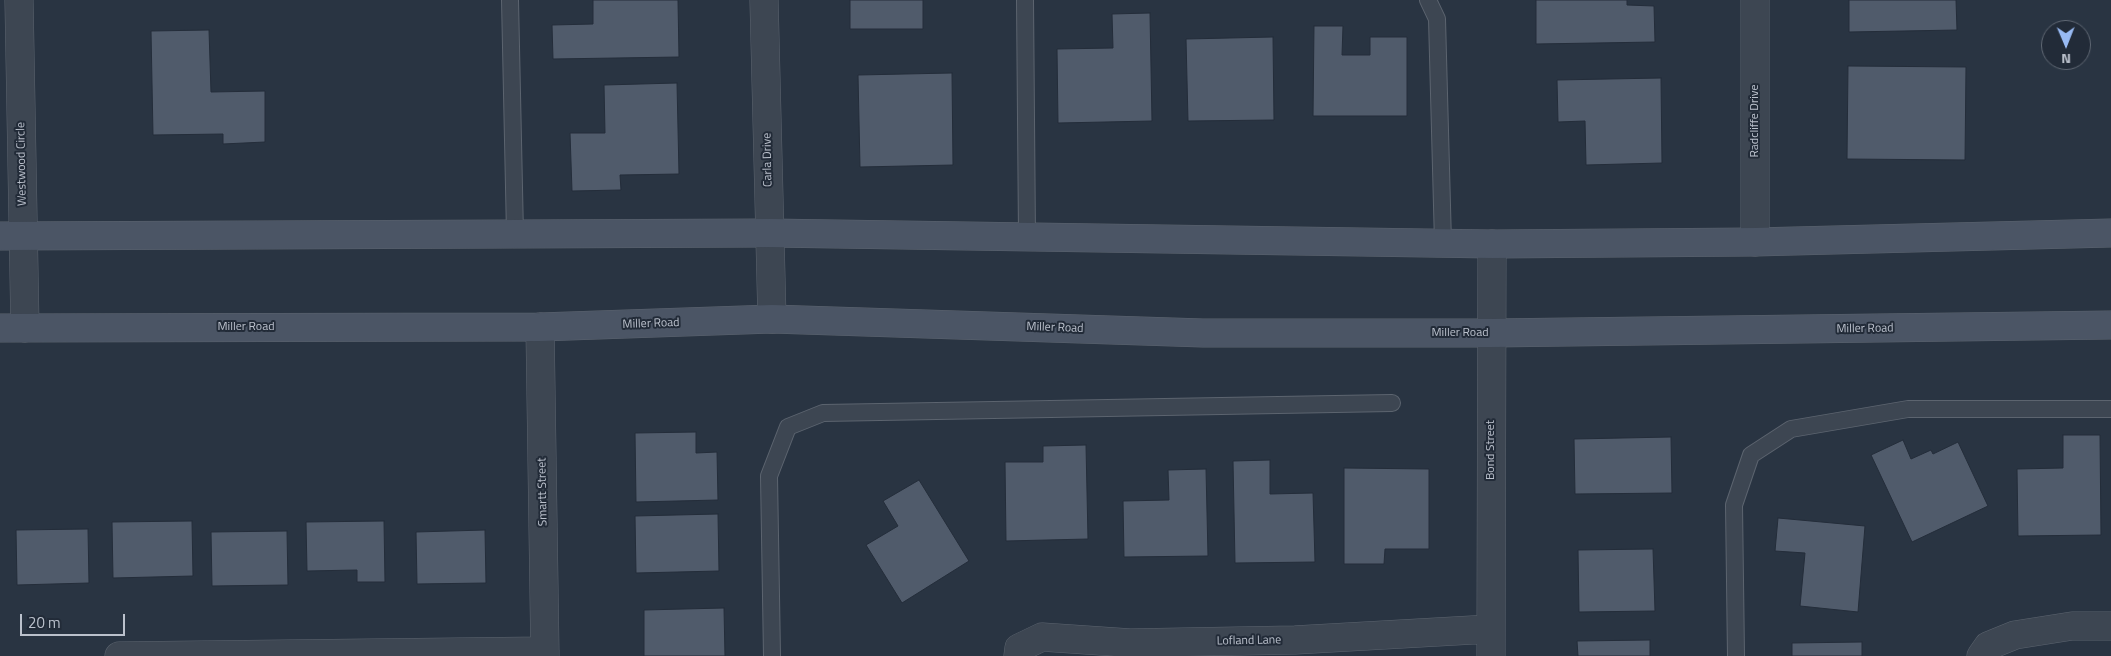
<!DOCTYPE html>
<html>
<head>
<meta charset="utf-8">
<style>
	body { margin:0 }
	#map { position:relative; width:2111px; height:656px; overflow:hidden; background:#293442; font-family:"Titillium Web",sans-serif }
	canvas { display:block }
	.north { position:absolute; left:2041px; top:20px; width:50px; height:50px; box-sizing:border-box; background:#222b38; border:1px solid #5f6773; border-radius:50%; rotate:179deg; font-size:14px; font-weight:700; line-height:20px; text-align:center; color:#bbc1cc }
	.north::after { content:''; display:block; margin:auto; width:18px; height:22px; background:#98baf3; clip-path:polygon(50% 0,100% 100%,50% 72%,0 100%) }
	.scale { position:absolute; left:20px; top:614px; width:105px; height:22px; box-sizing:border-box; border:2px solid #bbc1cc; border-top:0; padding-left:6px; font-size:15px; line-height:18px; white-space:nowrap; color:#bbc1cc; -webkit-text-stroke:4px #222b38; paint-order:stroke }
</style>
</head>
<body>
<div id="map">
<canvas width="2111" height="656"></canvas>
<div class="north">N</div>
<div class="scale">20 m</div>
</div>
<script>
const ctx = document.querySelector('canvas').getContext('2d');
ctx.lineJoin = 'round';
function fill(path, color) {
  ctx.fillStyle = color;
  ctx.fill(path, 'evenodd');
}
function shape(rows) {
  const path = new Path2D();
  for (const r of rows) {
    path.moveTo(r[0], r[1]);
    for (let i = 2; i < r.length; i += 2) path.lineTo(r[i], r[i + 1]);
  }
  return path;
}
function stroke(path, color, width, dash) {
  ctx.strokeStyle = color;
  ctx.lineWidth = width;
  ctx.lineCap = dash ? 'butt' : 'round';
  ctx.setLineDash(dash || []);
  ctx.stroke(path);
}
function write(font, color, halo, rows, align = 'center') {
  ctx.font = font + ' "Titillium Web",sans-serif';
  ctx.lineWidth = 4;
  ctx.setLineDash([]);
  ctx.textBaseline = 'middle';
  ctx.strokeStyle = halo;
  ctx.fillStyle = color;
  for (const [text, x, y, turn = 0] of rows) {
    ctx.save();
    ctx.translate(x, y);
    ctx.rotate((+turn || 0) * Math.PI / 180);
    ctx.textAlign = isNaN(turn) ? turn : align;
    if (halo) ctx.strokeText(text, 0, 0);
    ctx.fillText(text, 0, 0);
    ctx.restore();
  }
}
const building = shape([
	[593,0,678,0,679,57,553,59,552,25,593,24,593,0],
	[850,0,923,0,923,29,850,29,850,0],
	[1536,0,1627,0,1627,5,1654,6,1655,42,1536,44,1536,0],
	[1849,0,1956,0,1957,30,1849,32,1849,0],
	[1150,13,1152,121,1058,123,1057,49,1113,48,1112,14,1150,13],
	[1314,26,1343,26,1342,55,1370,55,1370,37,1407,37,1407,116,1313,116,1314,26],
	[209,30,211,92,265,91,265,142,223,144,223,134,153,135,151,31,209,30],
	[1273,37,1274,120,1188,121,1186,39,1273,37],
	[1848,66,1966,67,1965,160,1847,159,1848,66],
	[952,73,953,165,860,167,858,75,952,73],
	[1661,78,1662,163,1586,165,1585,121,1558,122,1557,80,1661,78],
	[677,83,679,174,620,175,621,190,572,191,570,133,605,133,604,85,677,83],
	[696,432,696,453,717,452,718,500,636,502,635,433,696,432],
	[2063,435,2100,435,2101,535,2018,536,2017,469,2063,468,2063,435],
	[1671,437,1672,493,1575,494,1574,439,1671,437],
	[1903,440,1911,459,1931,450,1933,454,1958,442,1988,506,1912,542,1871,455,1903,440],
	[1086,445,1088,539,1006,541,1005,462,1043,462,1043,446,1086,445],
	[1270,460,1270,494,1313,493,1315,562,1235,563,1233,461,1270,460],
	[1344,468,1429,469,1429,549,1385,549,1384,564,1344,564,1344,468],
	[1206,469,1208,556,1124,557,1123,501,1169,500,1168,470,1206,469],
	[919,480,969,561,902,603,866,545,898,526,883,501,919,480],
	[718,514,719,571,636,573,635,516,718,514],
	[1778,518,1865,526,1858,612,1800,606,1805,553,1775,551,1778,518],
	[192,521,193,576,113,578,112,522,192,521],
	[384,521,385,582,357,582,357,570,307,571,306,522,384,521],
	[88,529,89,583,17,585,16,530,88,529],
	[485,530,486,583,417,584,416,532,485,530],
	[287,531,288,585,212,586,211,532,287,531],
	[1653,549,1655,611,1579,612,1578,550,1653,549],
	[724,608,725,656,644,656,644,610,724,608],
	[1650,640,1650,656,1578,656,1577,641,1650,640],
	[1862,642,1862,656,1792,656,1792,643,1862,642]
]);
const lane = shape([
	[510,0,515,234],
	[1025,0,1027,237],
	[1428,0,1437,19,1443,243],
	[772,656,769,476,788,427,823,413,1392,403],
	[1736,656,1734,505,1751,455,1791,429,1908,409,2111,409]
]);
const street = shape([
	[19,0,25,328],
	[764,0,772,319],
	[1755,242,1755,0],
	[540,327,545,656],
	[119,656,545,651],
	[1018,656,1019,648,1042,637,1130,643,1295,640,1490,629],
	[1491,656,1492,244],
	[1981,656,1988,646,2015,635,2072,626,2111,626]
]);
const secondary = shape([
	[0,236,770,233,1492,244,1755,242,2111,233],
	[0,328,540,327,772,319,1203,333,1492,333,2111,325]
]);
const streetNames = [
	["Radcliffe Drive",1755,121,-90],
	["Carla Drive",768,160,-91],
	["Westwood Circle",22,164,-91],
	["Miller Road",651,324,-2],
	["Miller Road",246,327],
	["Miller Road",1055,328,2],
	["Miller Road",1865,329,-1],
	["Miller Road",1460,333],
	["Bond Street",1491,450,-90],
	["Smartt Street",543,492,-91],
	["Lofland Lane",1249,641,-1]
];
fill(building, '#505b6b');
stroke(building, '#242d3a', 1);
stroke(lane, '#5c646f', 18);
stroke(street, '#5c646f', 29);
stroke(secondary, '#5c646f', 29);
stroke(lane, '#3d4652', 16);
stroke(street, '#3d4652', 28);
stroke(secondary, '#4b5565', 28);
write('12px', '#bbc1cc', '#222b38', streetNames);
</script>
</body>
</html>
